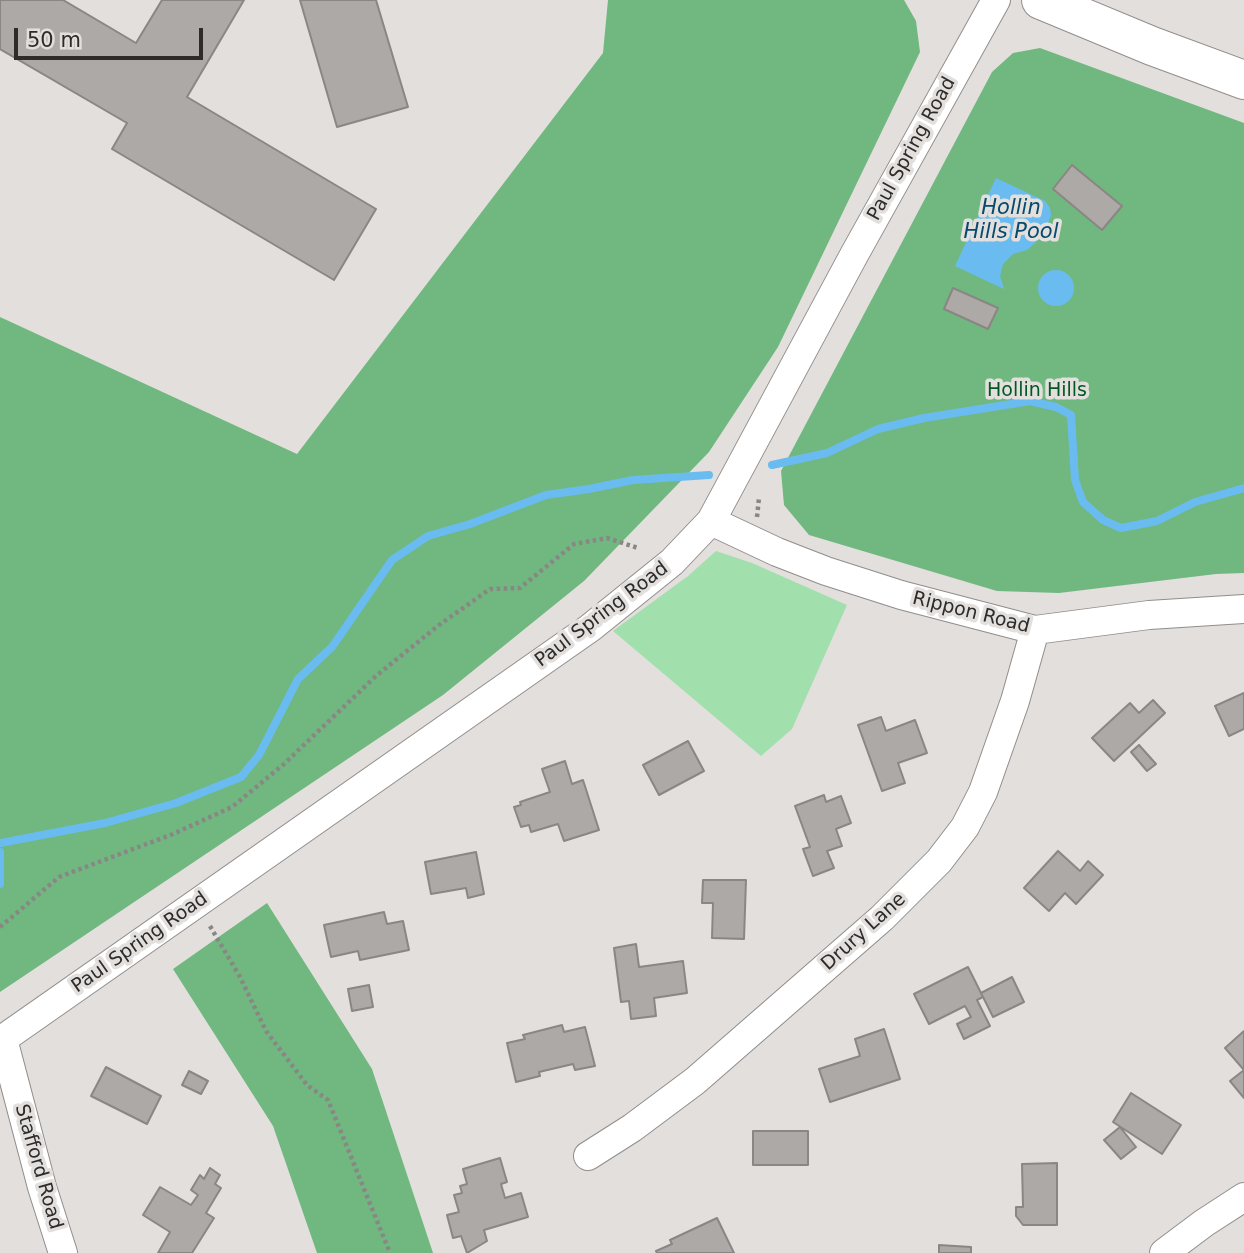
<!DOCTYPE html>
<html>
<head>
<meta charset="utf-8">
<style>
	body { margin:0 }
	#map { position:relative; width:1244px; height:1253px; overflow:hidden; background:#e3dfdd; font-family:"DejaVu Sans",sans-serif }
	canvas { display:block }
	.scale { position:absolute; left:14px; top:28px; width:189px; height:32px; box-sizing:border-box; border:4px solid #2d2c2b; border-top:0; padding-left:9px; font-size:21px; line-height:24px; white-space:nowrap; color:#2d2c2b; -webkit-text-stroke:5px #e3dfdd; paint-order:stroke }
</style>
</head>
<body>
<div id="map">
<canvas width="1244" height="1253"></canvas>
<div class="scale">50 m</div>
</div>
<script>
const ctx = document.querySelector('canvas').getContext('2d');
ctx.lineJoin = 'round';
function fill(path, color) {
  ctx.fillStyle = color;
  ctx.fill(path, 'evenodd');
}
function shape(rows) {
  const path = new Path2D();
  for (const r of rows) {
    if (r.length === 3) {
      path.moveTo(r[0] + r[2], r[1]);
      path.arc(r[0], r[1], r[2], 0, 2 * Math.PI);
      continue;
    }
    path.moveTo(r[0], r[1]);
    for (let i = 2; i < r.length; i += 2) path.lineTo(r[i], r[i + 1]);
  }
  return path;
}
function stroke(path, color, width, dash) {
  ctx.strokeStyle = color;
  ctx.lineWidth = width;
  ctx.lineCap = dash ? 'butt' : 'round';
  ctx.setLineDash(dash || []);
  ctx.stroke(path);
}
function write(font, color, halo, rows, align = 'center') {
  ctx.font = font + ' "DejaVu Sans",sans-serif';
  ctx.lineWidth = 7;
  ctx.setLineDash([]);
  ctx.textBaseline = 'middle';
  ctx.strokeStyle = halo;
  ctx.fillStyle = color;
  for (const [text, x, y, turn = 0] of rows) {
    ctx.save();
    ctx.translate(x, y);
    ctx.rotate((+turn || 0) * Math.PI / 180);
    ctx.textAlign = isNaN(turn) ? turn : align;
    if (halo) ctx.strokeText(text, 0, 0);
    ctx.fillText(text, 0, 0);
    ctx.restore();
  }
}
const green = shape([
	[716,551,752,563,847,605,792,729,761,756,613,631,688,576]
]);
const forest = shape([
	[608,0,904,0,916,21,920,52,778,347,709,452,584,581,443,695,0,992,0,317,297,454,603,53],
	[1040,48,1244,123,1244,573,1216,574,1059,593,997,591,809,535,784,505,781,471,992,72,1013,53],
	[267,903,372,1069,433,1253,317,1253,273,1126,173,969]
]);
const water = shape([
	[996,178,1045,201,1050,208,1051,215,1044,235,1027,250,1013,254,1003,264,1000,276,1004,289,955,266],
	[1056,288,18]
]);
const stream = shape([
	[772,465,827,453,878,429,924,418,1030,401,1056,407,1071,415,1075,480,1083,502,1103,520,1121,528,1157,521,1195,502,1244,488],
	[0,843,105,823,176,803,241,777,259,755,298,679,332,647,392,560,428,536,470,524,546,495,589,489,633,480,709,475],
	[0,852,0,884]
]);
const building = shape([
	[0,0,63,0,136,43,162,0,244,0,187,97,376,209,334,280,112,149,127,123,0,49,0,0],
	[300,0,376,0,408,107,337,127,300,0],
	[1072,165,1122,206,1102,230,1053,189,1072,165],
	[953,288,998,308,988,329,944,309,953,288],
	[1244,693,1244,729,1229,736,1215,706,1244,693],
	[1153,700,1165,713,1114,761,1092,738,1130,703,1139,713,1153,700],
	[881,717,886,731,915,720,927,753,898,763,905,783,882,791,858,725,881,717],
	[688,741,704,771,659,795,643,765,688,741],
	[1139,745,1156,764,1147,771,1131,752,1139,745],
	[565,761,572,784,583,780,599,830,564,841,558,824,531,832,529,825,521,827,514,807,521,805,520,802,550,792,542,769,565,761],
	[824,795,826,802,841,796,851,823,836,829,842,846,827,851,834,868,813,876,803,849,810,847,795,806,824,795],
	[1058,851,1080,871,1088,861,1103,875,1076,904,1065,893,1049,911,1024,888,1058,851],
	[476,852,484,894,468,898,466,888,431,894,425,862,476,852],
	[703,880,746,880,744,939,712,938,713,903,702,903,703,880],
	[384,912,387,924,403,921,409,950,360,960,358,951,331,957,324,925,384,912],
	[636,944,639,967,683,961,687,993,654,998,656,1016,631,1019,629,1001,621,1002,614,948,636,944],
	[968,967,983,997,977,1000,990,1026,964,1039,957,1024,971,1017,965,1006,929,1024,914,994,968,967],
	[1012,977,1024,1002,993,1017,981,993,1012,977],
	[369,985,373,1007,352,1011,348,989,369,985],
	[562,1025,564,1032,585,1027,595,1066,575,1070,573,1064,539,1072,540,1076,516,1082,507,1043,525,1039,523,1035,562,1025],
	[884,1029,900,1079,830,1102,819,1069,860,1056,855,1039,884,1029],
	[1244,1031,1244,1098,1230,1081,1244,1070,1225,1048,1244,1031],
	[106,1067,161,1096,147,1124,91,1096,106,1067],
	[189,1071,208,1081,201,1094,182,1085,189,1071],
	[1131,1093,1181,1125,1162,1154,1113,1122,1131,1093],
	[1120,1127,1136,1147,1121,1159,1104,1140,1120,1127],
	[753,1131,808,1131,808,1165,753,1165,753,1131],
	[500,1158,507,1182,501,1184,505,1198,521,1193,528,1217,484,1230,487,1241,467,1253,461,1236,453,1238,447,1215,459,1212,454,1195,462,1193,460,1186,467,1184,463,1169,500,1158],
	[1057,1163,1057,1225,1023,1225,1016,1216,1016,1207,1023,1207,1022,1164,1057,1163],
	[210,1168,220,1175,215,1184,221,1188,206,1213,214,1218,192,1253,158,1253,170,1232,143,1215,160,1187,191,1205,198,1195,191,1190,200,1175,204,1179,210,1168],
	[717,1218,734,1253,657,1253,656,1251,672,1244,670,1240,717,1218],
	[939,1245,971,1247,971,1253,939,1253,939,1245]
]);
const path = shape([
	[757,517,759,498],
	[210,926,240,977,266,1031,307,1085,328,1100,390,1253],
	[0,927,59,877,173,834,232,807,284,764,376,676,439,625,490,589,520,588,574,544,607,538,638,548]
]);
const minor = shape([
	[711,521,777,552,826,571,901,595,1035,630,1149,615,1244,609],
	[3,1039,42,1187,63,1253],
	[0,1041,590,628,672,562,711,521,854,255,996,0],
	[588,1156,632,1128,695,1081,882,918,939,861,965,827,983,792,1015,701,1035,630],
	[1164,1253,1204,1223,1244,1197]
]);
const secondary = shape([
	[1041,0,1152,46,1244,80]
]);
const streetNames = [
	["Paul Spring Road",912,149,-61],
	["Rippon Road",971,613,14],
	["Paul Spring Road",602,615,-37],
	["Drury Lane",864,932,-42],
	["Paul Spring Road",140,943,-35],
	["Stafford Road",38,1167,74]
];
const parkNames = [
	["Hollin Hills",1037,391]
];
const waterNames = [
	["Hollin",1011,209],
	["Hills Pool",1011,233]
];
fill(green, '#a1dfac');
fill(forest, '#70b87f');
fill(water, '#6abcf0');
stroke(stream, '#6abcf0', 8);
fill(building, '#ada9a7');
stroke(building, '#8a8684', 2);
stroke(minor, '#918d8b', 30);
stroke(secondary, '#918d8b', 40);
stroke(path, '#898785', 4.5, [3.5, 3.5]);
stroke(minor, '#fff', 28);
stroke(secondary, '#fff', 38);
write('19px', '#2d2c2b', '#e3dfdd', streetNames);
write('19px', '#005824', '#e3dfdd', parkNames);
write('italic 21px', '#064b6d', '#e3dfdd', waterNames);
</script>
</body>
</html>
